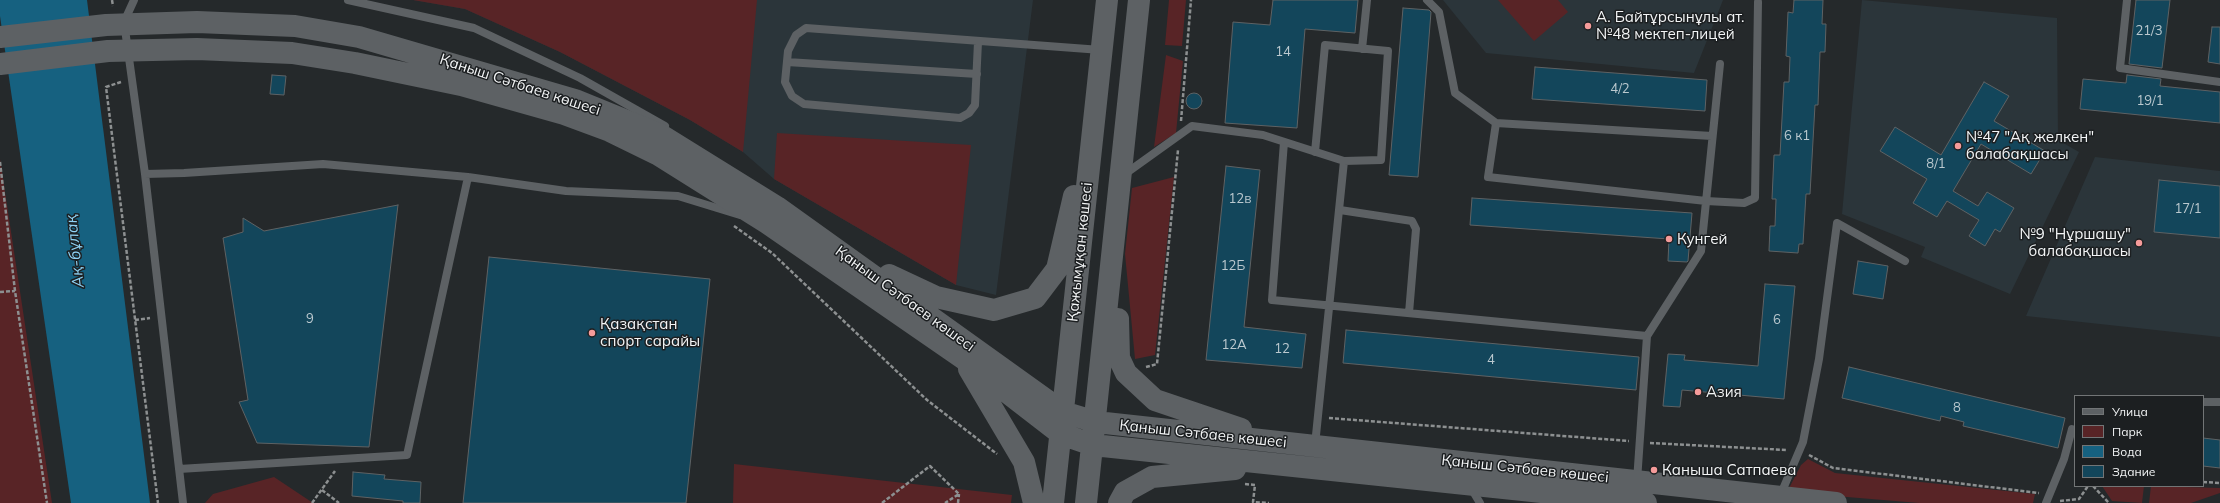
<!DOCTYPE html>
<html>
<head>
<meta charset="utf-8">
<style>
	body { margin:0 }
	#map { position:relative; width:2220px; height:503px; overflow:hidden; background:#25292b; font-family:Mulish,sans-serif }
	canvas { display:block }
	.legend { position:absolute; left:2074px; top:395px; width:130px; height:92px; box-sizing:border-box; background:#1c1f21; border:1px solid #727576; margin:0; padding:5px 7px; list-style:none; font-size:12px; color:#f3f5f6 }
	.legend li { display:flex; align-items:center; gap:8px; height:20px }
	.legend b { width:20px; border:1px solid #727576 }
</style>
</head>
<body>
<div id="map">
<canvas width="2220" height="503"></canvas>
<ul class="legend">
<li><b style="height:5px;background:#5d6164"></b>Улица</li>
<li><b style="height:11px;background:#582426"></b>Парк</li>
<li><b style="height:11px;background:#166180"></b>Вода</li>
<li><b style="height:11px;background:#13465b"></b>Здание</li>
</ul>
</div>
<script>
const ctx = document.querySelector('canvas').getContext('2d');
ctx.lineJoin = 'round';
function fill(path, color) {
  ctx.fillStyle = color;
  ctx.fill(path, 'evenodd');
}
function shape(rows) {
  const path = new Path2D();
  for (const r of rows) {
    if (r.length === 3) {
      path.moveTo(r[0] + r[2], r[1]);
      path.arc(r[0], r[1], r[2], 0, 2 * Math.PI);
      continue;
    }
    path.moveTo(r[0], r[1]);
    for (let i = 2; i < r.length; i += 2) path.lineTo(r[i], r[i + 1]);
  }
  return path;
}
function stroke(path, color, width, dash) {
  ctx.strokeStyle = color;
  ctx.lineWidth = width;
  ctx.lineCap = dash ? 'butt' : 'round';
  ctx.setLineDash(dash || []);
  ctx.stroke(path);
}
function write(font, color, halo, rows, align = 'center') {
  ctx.font = font + ' Mulish,sans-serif';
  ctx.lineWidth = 3;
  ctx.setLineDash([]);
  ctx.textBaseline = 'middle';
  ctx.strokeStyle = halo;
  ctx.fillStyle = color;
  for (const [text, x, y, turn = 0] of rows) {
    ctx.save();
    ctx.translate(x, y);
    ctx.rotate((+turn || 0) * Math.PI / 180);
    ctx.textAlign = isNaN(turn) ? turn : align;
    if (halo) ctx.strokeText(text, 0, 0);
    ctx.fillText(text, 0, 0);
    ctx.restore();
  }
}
const built = shape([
	[413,0,1033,0,996,295,956,285,774,179,743,152,690,120,560,52,465,9],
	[1443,0,1723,0,1694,73,1486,53],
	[1862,0,2057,18,2058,140,2079,152,2010,294,1921,257,1925,247,1842,214],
	[2095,157,2220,171,2220,337,2026,316]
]);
const green = shape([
	[413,0,757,0,743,152,690,120,560,52,465,9],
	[1169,0,1186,0,1182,46,1165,45],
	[1498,0,1558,0,1568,12,1534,41],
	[1166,55,1183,61,1176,133,1154,147],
	[777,133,971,145,956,285,774,179],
	[0,159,52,503,0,503],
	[1174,177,1155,355,1135,359,1125,254,1132,188],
	[1808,459,1835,473,2035,494,2033,503,1919,503,1787,492,1801,465],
	[734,464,1012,495,1011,503,733,503],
	[274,477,313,503,205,503,213,494],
	[2102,486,2144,486,2142,503,2112,501],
	[2151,486,2220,488,2220,493,2191,503,2149,503]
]);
const water = shape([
	[0,0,87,0,150,503,71,503,0,16]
]);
const building = shape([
	[1273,0,1358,0,1355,33,1305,29,1297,128,1225,123,1233,22,1270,25,1273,0],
	[1794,0,1823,0,1822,24,1826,24,1825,52,1820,52,1818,105,1815,105,1810,194,1806,194,1803,244,1799,244,1798,253,1769,251,1770,226,1775,226,1776,199,1772,199,1774,155,1780,155,1784,82,1789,82,1790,57,1786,56,1788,12,1793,13,1794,0],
	[2136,0,2170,0,2162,68,2129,64,2136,0],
	[1403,8,1429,10,1431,12,1418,177,1389,175,1403,8],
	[2212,27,2220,27,2220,64,2208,62,2212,27],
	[1535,67,1707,80,1705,111,1532,99,1535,67],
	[272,75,286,76,284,95,270,94,272,75],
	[2127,75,2161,79,2160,86,2220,92,2220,123,2080,109,2083,79,2126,83,2127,75],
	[1984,82,2009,96,1994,121,2045,151,2031,174,1981,144,1953,191,1978,206,1987,192,2014,208,2000,232,1995,229,1985,246,1969,236,1979,220,1947,201,1937,217,1913,203,1927,179,1880,151,1895,127,1941,155,1984,82],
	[1194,101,8],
	[1226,166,1260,170,1244,327,1306,334,1302,368,1206,360,1226,166],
	[2159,180,2220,186,2220,238,2154,232,2159,180],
	[1472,198,1692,213,1688,261,1687,262,1668,261,1669,239,1470,225,1472,198],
	[398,205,369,447,257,443,239,402,248,400,223,238,243,232,243,218,264,231,398,205],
	[489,257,710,279,686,503,463,503,489,257],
	[1858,261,1888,266,1883,299,1853,294,1858,261],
	[1765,284,1795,286,1784,399,1682,390,1680,407,1663,406,1668,354,1685,355,1684,360,1758,366,1765,284],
	[1346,330,1639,357,1636,390,1343,363,1346,330],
	[1849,367,2065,418,2058,448,1963,426,1964,422,1941,416,1940,421,1842,398,1849,367],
	[2203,438,2220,440,2220,468,2203,466,2203,438],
	[353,472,385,475,384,479,421,482,420,503,403,503,403,501,352,496,353,472]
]);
const path = shape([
	[112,0,113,6],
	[121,82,106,87,158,503],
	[1181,121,1191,0],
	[0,162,15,291,47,503],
	[734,226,772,253,927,400,997,454],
	[0,292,15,291],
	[135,320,150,318],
	[1146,367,1157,364,1178,150],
	[1329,418,1629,441],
	[1650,443,1787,450],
	[1809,455,1833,468,2039,493],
	[2203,482,2220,483],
	[1245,484,1255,485,1253,502,1269,503],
	[2093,486,2109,503],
	[322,490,339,503],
	[2060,501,2079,499,2088,486],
	[312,503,335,471],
	[882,503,930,466,959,494,945,503],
	[958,503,959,494]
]);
const lane = shape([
	[134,0,124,22,145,174,184,173,323,164,468,177,566,191,678,196,740,215],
	[348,0,474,28,580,78,665,126],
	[1427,0,1439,12,1455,93,1496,123],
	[2127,0,2120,68,2220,82],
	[978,42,975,105,969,113,960,118,804,104,792,96,785,82,788,51,796,35,806,28,1101,50],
	[1362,49,1367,0],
	[787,62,977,74],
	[1712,136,1496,123,1488,177,1706,201,1744,203,1755,198,1758,2],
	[1284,142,1272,300,1647,336],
	[1315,152,1325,45,1388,51,1381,160,1344,161],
	[145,174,183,503],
	[1125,174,1192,126,1263,135,1344,161,1315,445],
	[1340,210,1412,221,1416,229,1409,313],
	[2203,402,2220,402],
	[179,469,407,455,468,177],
	[1637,481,1647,336,1701,251,1720,64],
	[1471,488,1480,503],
	[1780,496,1803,442,1819,359,1837,223,1905,261],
	[2046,503,2064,459,2072,429]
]);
const secondary = shape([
	[0,37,106,25,197,22,295,26,359,37,575,100,661,135,777,207,1063,412,1096,422,1836,503],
	[0,64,108,51,197,49,292,53,355,63,461,85,564,114,610,131,657,154,767,223,964,359,1061,434,1093,445,1646,503],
	[889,275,936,297,994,310,1035,298,1057,269,1074,196],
	[1118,319,1119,358,1126,373,1155,400,1241,429],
	[969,369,1024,462,1034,503],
	[1053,503,1107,0],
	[1086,503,1139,0],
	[1119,503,1125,492,1152,477,1235,469]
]);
const markers = [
	[1588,26,4,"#f59b9a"],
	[1958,146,4,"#f59b9a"],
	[1669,239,4,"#f59b9a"],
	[2139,243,4,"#f59b9a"],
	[592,333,4,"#f59b9a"],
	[1698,392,4,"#f59b9a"],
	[1654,470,4,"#f59b9a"]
];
const numberNames = [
	["21/3",2149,31],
	["14",1283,52],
	["4/2",1620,89],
	["19/1",2150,101],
	["6 к1",1797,136],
	["8/1",1936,164],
	["12в",1240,199],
	["17/1",2188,209],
	["12Б",1233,266],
	["9",310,319],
	["6",1777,320],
	["12А",1234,345],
	["12",1282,349],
	["4",1491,360],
	["8",1957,408]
];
const poiNames = [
	["А. Байтұрсынұлы ат.",1596,17],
	["№48 мектеп-лицей",1596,34],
	["№47 \"Ақ желкен\"",1966,137],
	["балабақшасы",1966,154],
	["№9 \"Нұршашу\"",2131,234,"right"],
	["балабақшасы",2131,251,"right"],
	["Кунгей",1677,239],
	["Қазақстан",600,324],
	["спорт сарайы",600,341],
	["Азия",1706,392],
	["Каныша Сатпаева",1662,470]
];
const streetNames = [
	["Қаныш Сәтбаев көшесі",520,85,18],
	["Қажымұқан көшесі",1080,252,-84],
	["Қаныш Сәтбаев көшесі",905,299,36],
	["Қаныш Сәтбаев көшесі",1203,434,6],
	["Қаныш Сәтбаев көшесі",1525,469,6]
];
const waterNames = [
	["Ақ-бұлақ",75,251,-96]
];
fill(built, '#2b353a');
fill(green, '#582426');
fill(water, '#166180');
fill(building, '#13465b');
stroke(building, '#5e6264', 1);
stroke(path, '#8d9091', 2.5, [4, 2]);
stroke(lane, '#5d6164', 8);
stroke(secondary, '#5d6164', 22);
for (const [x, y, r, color] of markers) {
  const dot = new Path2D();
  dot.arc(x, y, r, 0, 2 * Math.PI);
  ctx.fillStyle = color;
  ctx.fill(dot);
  stroke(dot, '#1c1f21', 1.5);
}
write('13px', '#bbc9cf', null, numberNames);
write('15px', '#f3f5f6', '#1c1f21', poiNames, 'left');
write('15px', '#f3f5f6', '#1c1f21', streetNames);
write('italic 16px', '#8fd2f3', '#1c1f21', waterNames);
</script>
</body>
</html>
